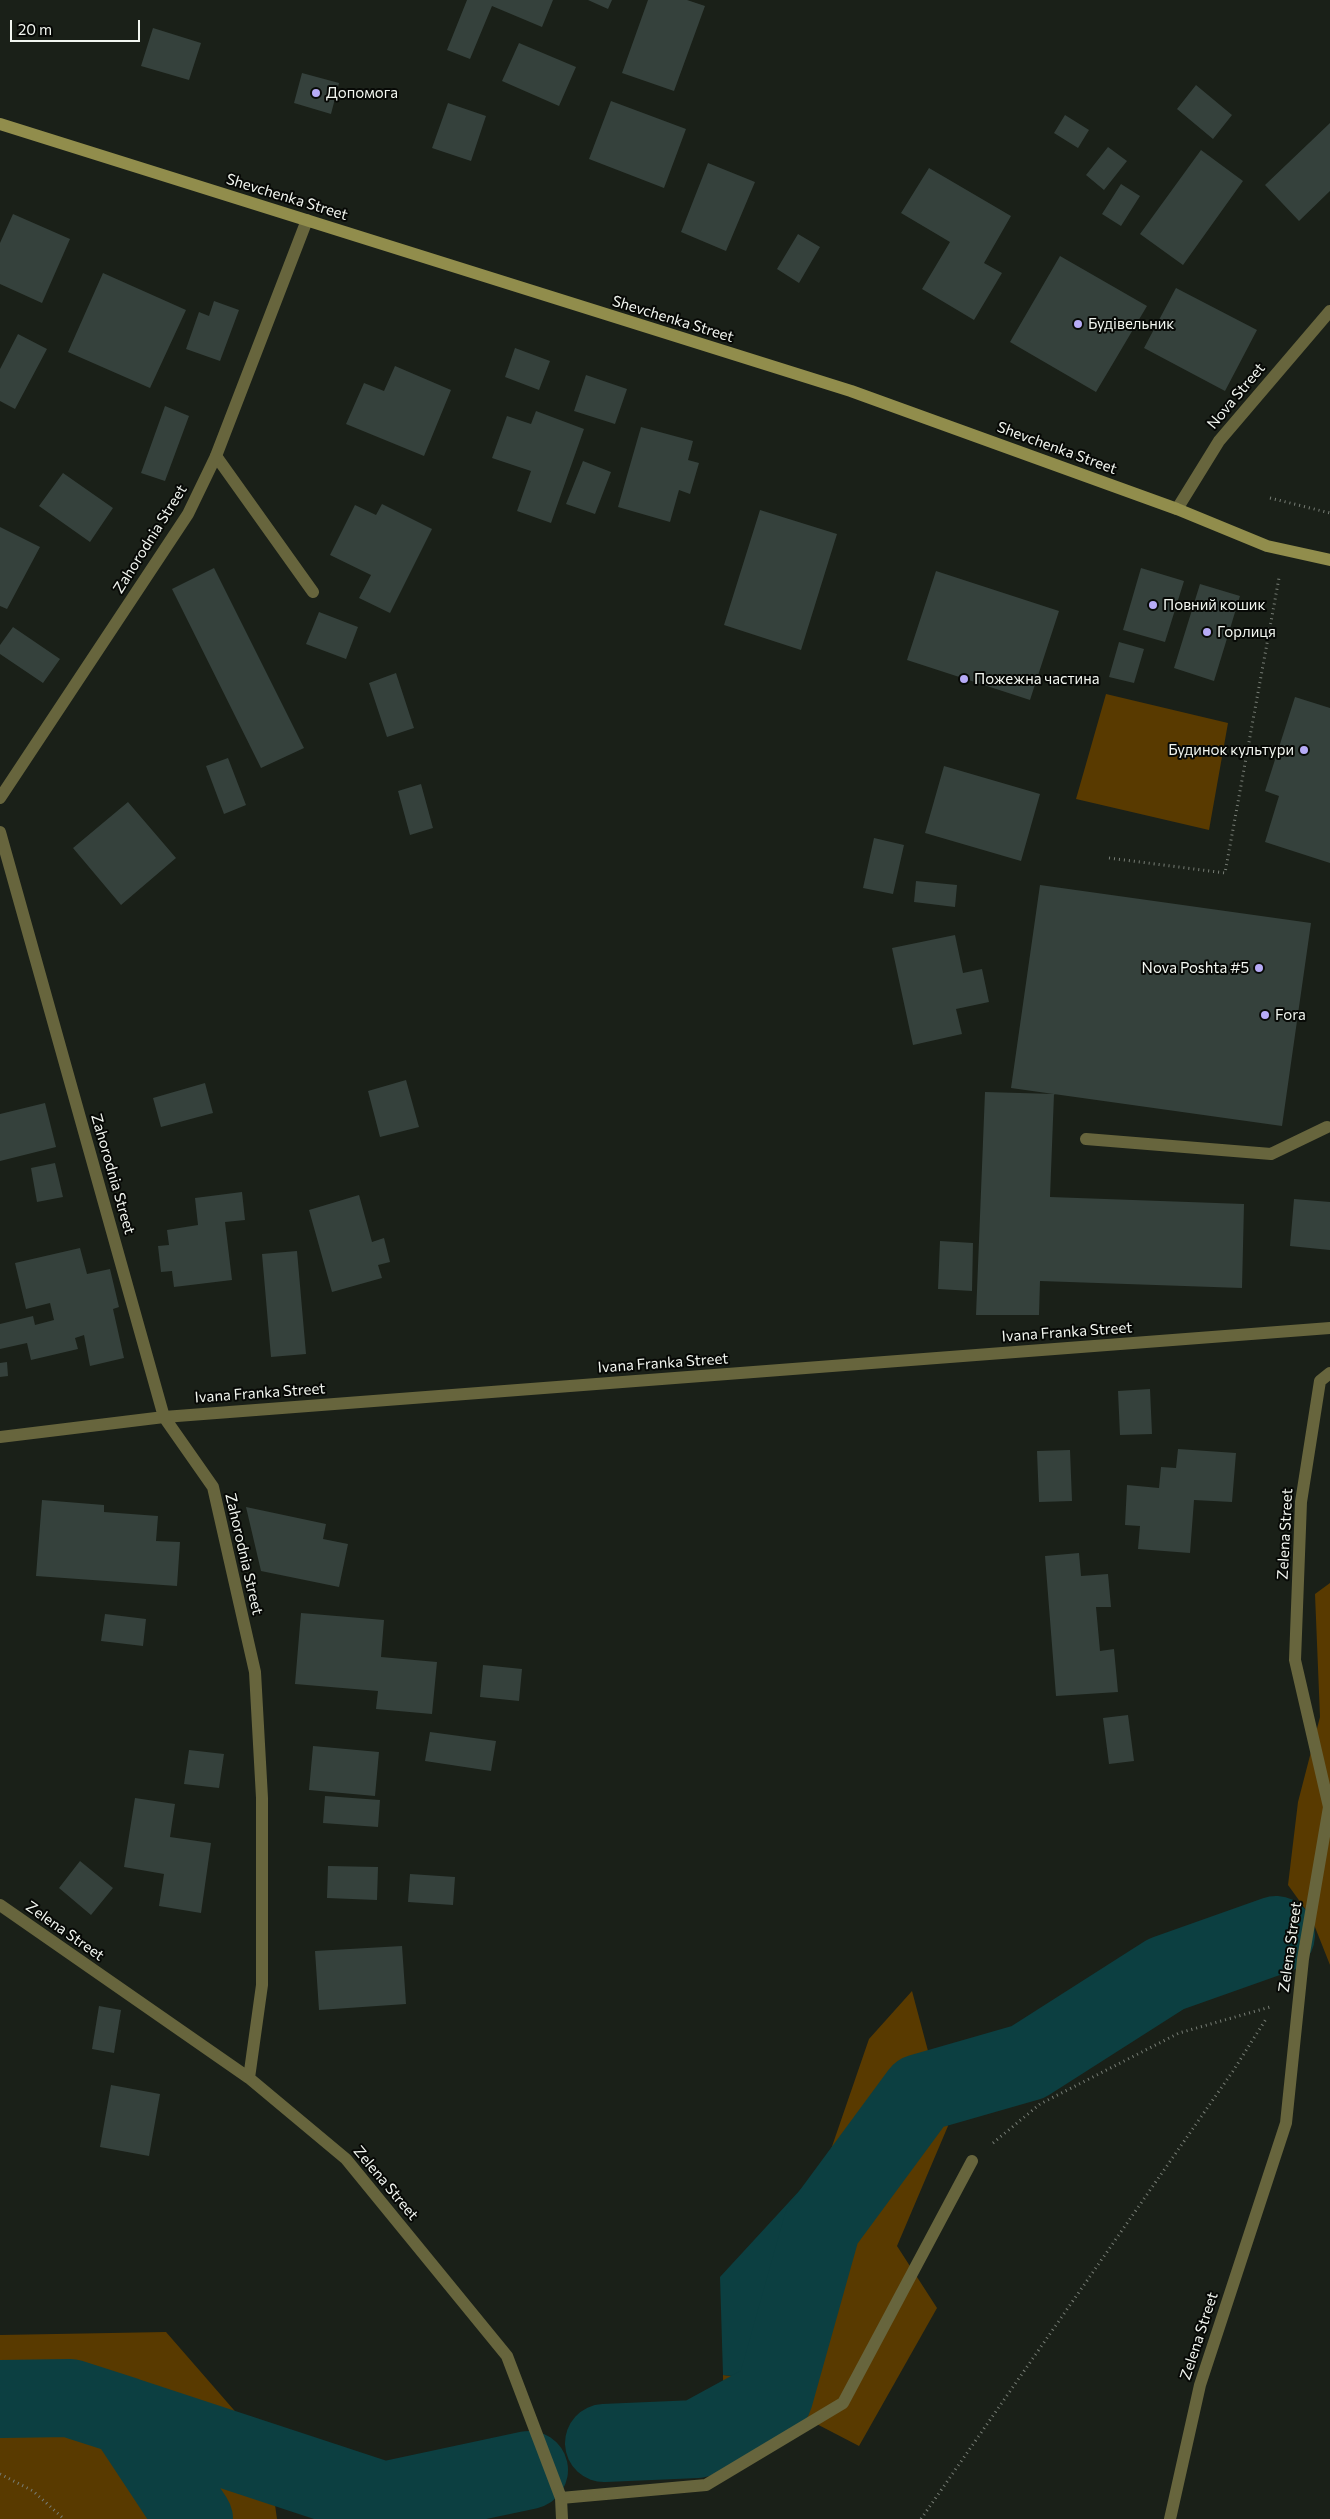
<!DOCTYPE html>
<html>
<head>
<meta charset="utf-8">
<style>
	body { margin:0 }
	#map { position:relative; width:1330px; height:2519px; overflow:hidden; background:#1a2018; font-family:Commissioner,sans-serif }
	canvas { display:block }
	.scale { position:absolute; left:10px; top:20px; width:130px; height:22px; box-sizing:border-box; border:2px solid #f2f6f0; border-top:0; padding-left:6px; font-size:15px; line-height:18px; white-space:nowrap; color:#f2f6f0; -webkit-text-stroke:4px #070906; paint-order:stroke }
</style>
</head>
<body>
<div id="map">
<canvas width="1330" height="2519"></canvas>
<div class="scale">20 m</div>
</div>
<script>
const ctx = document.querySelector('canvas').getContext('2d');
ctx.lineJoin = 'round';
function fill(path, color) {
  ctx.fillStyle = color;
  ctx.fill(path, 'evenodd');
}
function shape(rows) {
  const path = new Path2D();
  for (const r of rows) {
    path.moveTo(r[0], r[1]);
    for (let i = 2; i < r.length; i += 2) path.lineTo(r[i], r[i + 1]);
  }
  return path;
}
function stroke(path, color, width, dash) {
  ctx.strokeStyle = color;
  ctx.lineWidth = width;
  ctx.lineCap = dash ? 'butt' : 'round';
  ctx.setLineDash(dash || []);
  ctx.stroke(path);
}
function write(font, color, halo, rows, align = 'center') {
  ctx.font = font + ' Commissioner,sans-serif';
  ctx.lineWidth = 4;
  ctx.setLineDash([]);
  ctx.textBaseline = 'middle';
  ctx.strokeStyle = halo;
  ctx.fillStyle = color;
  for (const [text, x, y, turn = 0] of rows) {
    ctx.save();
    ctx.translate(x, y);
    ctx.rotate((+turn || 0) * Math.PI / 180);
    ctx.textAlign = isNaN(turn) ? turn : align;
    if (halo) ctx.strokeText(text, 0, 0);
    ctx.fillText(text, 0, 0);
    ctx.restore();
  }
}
const green = shape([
	[1106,694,1228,723,1209,830,1076,799],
	[1330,1583,1330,1965,1311,1917,1288,1885,1298,1802,1320,1717,1315,1594],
	[912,1991,948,2126,897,2246,937,2308,859,2446,807,2419,724,2465,723,2375,777,2381,822,2226,817,2190,869,2039],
	[166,2332,267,2448,277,2519,0,2519,0,2335]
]);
const water = shape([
	[813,2176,822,2226,832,2230,830,2289,777,2381,723,2375,720,2277]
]);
const river = shape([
	[0,2399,70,2398,126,2416,194,2519],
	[126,2416,384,2501,529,2470],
	[604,2443,697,2439,774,2397,822,2226,920,2093,1028,2062,1166,1974,1276,1935]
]);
const building = shape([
	[467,0,553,0,542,27,492,6,470,59,447,50],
	[588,0,612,0,608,9],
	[648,0,687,0,705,6,674,91,622,73],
	[153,28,201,43,189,80,141,66],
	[519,43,576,67,559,106,502,81],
	[302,73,339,83,331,114,294,103],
	[1196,85,1232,115,1213,139,1177,109],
	[611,101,686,129,664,188,589,159],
	[448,103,486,116,471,161,432,148],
	[1065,115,1089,130,1078,148,1054,133],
	[1330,123,1330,191,1299,221,1265,185],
	[1108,147,1127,161,1104,190,1086,175],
	[1201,150,1243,181,1183,265,1140,234],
	[708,163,755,182,726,251,681,232],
	[929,168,1011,216,984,263,1002,273,974,320,922,289,950,242,901,213],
	[1121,184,1140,196,1121,226,1102,214],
	[13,214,70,239,42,303,0,284,0,243],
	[798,234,820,247,799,283,777,269],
	[1060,256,1147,306,1096,392,1010,342],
	[103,273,186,310,150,388,68,352],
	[1176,288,1257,330,1225,391,1144,348],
	[214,301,239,310,220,361,186,349,199,312,209,316],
	[18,334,47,349,15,409,0,401,0,369],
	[515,348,550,361,539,390,505,377],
	[395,366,451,390,424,456,346,424,364,383,384,391],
	[586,375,627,389,615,424,574,411],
	[165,406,189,416,165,481,141,473],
	[536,411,584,429,551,523,517,511,531,471,492,458,507,416,531,424],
	[641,427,693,441,688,460,699,463,690,494,679,490,670,522,618,507],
	[583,461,611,472,595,514,566,504],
	[63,473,113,508,90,542,39,506],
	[382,504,432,529,390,613,359,598,371,575,330,555,355,505,376,515],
	[760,510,837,534,801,650,724,625],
	[0,527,40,547,7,609,0,606],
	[214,568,304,748,261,768,172,589],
	[1141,568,1184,581,1165,642,1123,630],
	[936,571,1059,611,1030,700,907,660],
	[1200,584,1240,596,1214,681,1174,668],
	[319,612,358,627,346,659,306,644],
	[13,627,60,659,43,683,0,654,0,645],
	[1119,642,1144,649,1134,683,1109,677],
	[396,673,414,728,387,737,369,683],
	[1295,697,1330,708,1330,863,1265,842,1279,796,1265,791],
	[228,758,246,805,224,814,206,766],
	[944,766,1040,794,1021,861,925,833],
	[421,784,433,828,410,835,398,791],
	[128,802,176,858,121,905,73,848],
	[874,838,904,845,893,894,863,888],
	[916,881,957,885,955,907,914,902],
	[1040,885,1311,923,1282,1126,1011,1088],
	[955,935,963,973,982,969,989,1002,956,1009,962,1034,913,1045,892,948],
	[406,1080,419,1127,380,1137,368,1091],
	[205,1083,213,1113,161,1127,153,1098],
	[985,1092,1054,1094,1050,1197,1244,1204,1242,1288,1040,1281,1039,1315,976,1315],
	[45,1103,56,1147,0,1161,0,1114],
	[55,1163,63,1197,37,1202,31,1168],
	[242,1192,245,1220,225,1222,232,1280,174,1287,172,1271,161,1272,158,1246,169,1245,167,1230,198,1225,195,1198],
	[359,1195,372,1242,384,1238,390,1262,378,1265,382,1278,332,1292,309,1210],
	[1294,1199,1330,1202,1330,1250,1290,1246],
	[940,1241,973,1243,972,1291,938,1289],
	[80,1248,87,1274,110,1269,119,1307,113,1309,124,1358,90,1366,84,1335,75,1338,78,1349,31,1360,27,1343,0,1349,0,1324,33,1316,35,1325,54,1320,50,1303,26,1309,15,1263],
	[297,1251,306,1354,271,1357,262,1254],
	[7,1362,8,1376,0,1377,0,1363],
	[1150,1389,1152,1434,1120,1435,1118,1391],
	[1178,1449,1236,1453,1232,1502,1194,1500,1190,1553,1138,1549,1140,1526,1125,1525,1127,1485,1159,1488,1161,1467,1176,1468],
	[1070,1450,1072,1501,1039,1502,1037,1451],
	[42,1500,104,1505,104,1512,158,1516,156,1541,180,1542,177,1586,36,1576],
	[246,1507,326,1524,323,1539,348,1544,339,1587,261,1571],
	[1079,1553,1081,1576,1108,1574,1111,1607,1096,1607,1100,1651,1114,1649,1118,1692,1056,1696,1045,1556],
	[301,1613,384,1620,381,1657,437,1662,432,1714,376,1709,378,1691,295,1684],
	[105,1614,146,1619,143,1646,101,1641],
	[483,1665,522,1669,519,1701,480,1697],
	[1128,1715,1134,1761,1109,1764,1103,1718],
	[430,1732,496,1741,491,1771,425,1761],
	[313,1746,379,1752,375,1796,309,1790],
	[189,1750,224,1754,219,1788,184,1784],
	[325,1796,380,1800,378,1827,323,1823],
	[135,1798,175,1804,170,1837,211,1843,201,1913,159,1906,164,1874,124,1867],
	[80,1861,113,1888,91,1915,59,1888],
	[328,1866,378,1867,377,1900,327,1898],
	[410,1874,455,1877,453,1905,408,1902],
	[402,1946,406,2004,319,2010,315,1951],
	[99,2006,121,2010,114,2053,92,2049],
	[111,2085,160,2094,149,2156,100,2147]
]);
const path = shape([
	[1270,498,1330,513],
	[1109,858,1225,873,1279,578],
	[993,2143,1040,2104,1179,2033,1270,2007],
	[0,2474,33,2491,64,2519],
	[921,2519,1233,2071,1266,2019]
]);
const lane = shape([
	[216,456,313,592],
	[1086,1139,1271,1154,1327,1127]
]);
const street = shape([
	[1177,509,1219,441,1330,311],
	[0,798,188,514,216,456,307,220],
	[0,832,164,1417,213,1487,255,1672,262,1798,262,1985,249,2078],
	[0,1437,164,1417,1330,1328],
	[0,1905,249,2078,346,2159,507,2356,561,2498,562,2519],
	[561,2498,706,2485,843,2403,972,2161],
	[1170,2519,1200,2385,1286,2123,1303,1959,1329,1807,1295,1660,1301,1502,1320,1381,1330,1373]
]);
const secondary = shape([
	[0,124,851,391,1177,509,1267,546,1330,560]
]);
const markers = [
	[316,93,5,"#b7abf7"],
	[1078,324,5,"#b7abf7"],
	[1153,605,5,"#b7abf7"],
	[1207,632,5,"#b7abf7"],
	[964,679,5,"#b7abf7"],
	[1304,750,5,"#b7abf7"],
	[1259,968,5,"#b7abf7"],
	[1265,1015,5,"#b7abf7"]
];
const poiNames = [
	["Допомога",326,93],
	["Будівельник",1088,324],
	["Повний кошик",1163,605],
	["Горлиця",1217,632],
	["Пожежна частина",974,679],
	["Будинок культури",1294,750,"right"],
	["Nova Poshta #5",1249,968,"right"],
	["Fora",1275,1015]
];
const streetNames = [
	["Shevchenka Street",287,197,17],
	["Shevchenka Street",673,319,17],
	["Nova Street",1236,396,-50],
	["Shevchenka Street",1057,448,20],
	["Zahorodnia Street",150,539,-58],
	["Zahorodnia Street",113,1174,74],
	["Ivana Franka Street",1067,1332,-4],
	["Ivana Franka Street",663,1363,-4],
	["Ivana Franka Street",260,1393,-4],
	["Zelena Street",1285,1534,-87],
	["Zahorodnia Street",244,1554,77],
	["Zelena Street",65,1931,35],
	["Zelena Street",1290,1947,-82],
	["Zelena Street",386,2183,50],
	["Zelena Street",1199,2336,-72]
];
fill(green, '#593a00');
fill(water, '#0c3f41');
stroke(river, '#0c3f41', 78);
fill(building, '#35413c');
stroke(path, '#787e76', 3, [1, 4]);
stroke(lane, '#67653d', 12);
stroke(street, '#67653d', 12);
stroke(secondary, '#918d4c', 12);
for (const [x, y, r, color] of markers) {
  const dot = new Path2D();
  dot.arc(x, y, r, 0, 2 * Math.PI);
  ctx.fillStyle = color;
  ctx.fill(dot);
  stroke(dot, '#070906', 2);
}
write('15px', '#f2f6f0', '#070906', poiNames, 'left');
write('15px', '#f2f6f0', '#070906', streetNames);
</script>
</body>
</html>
